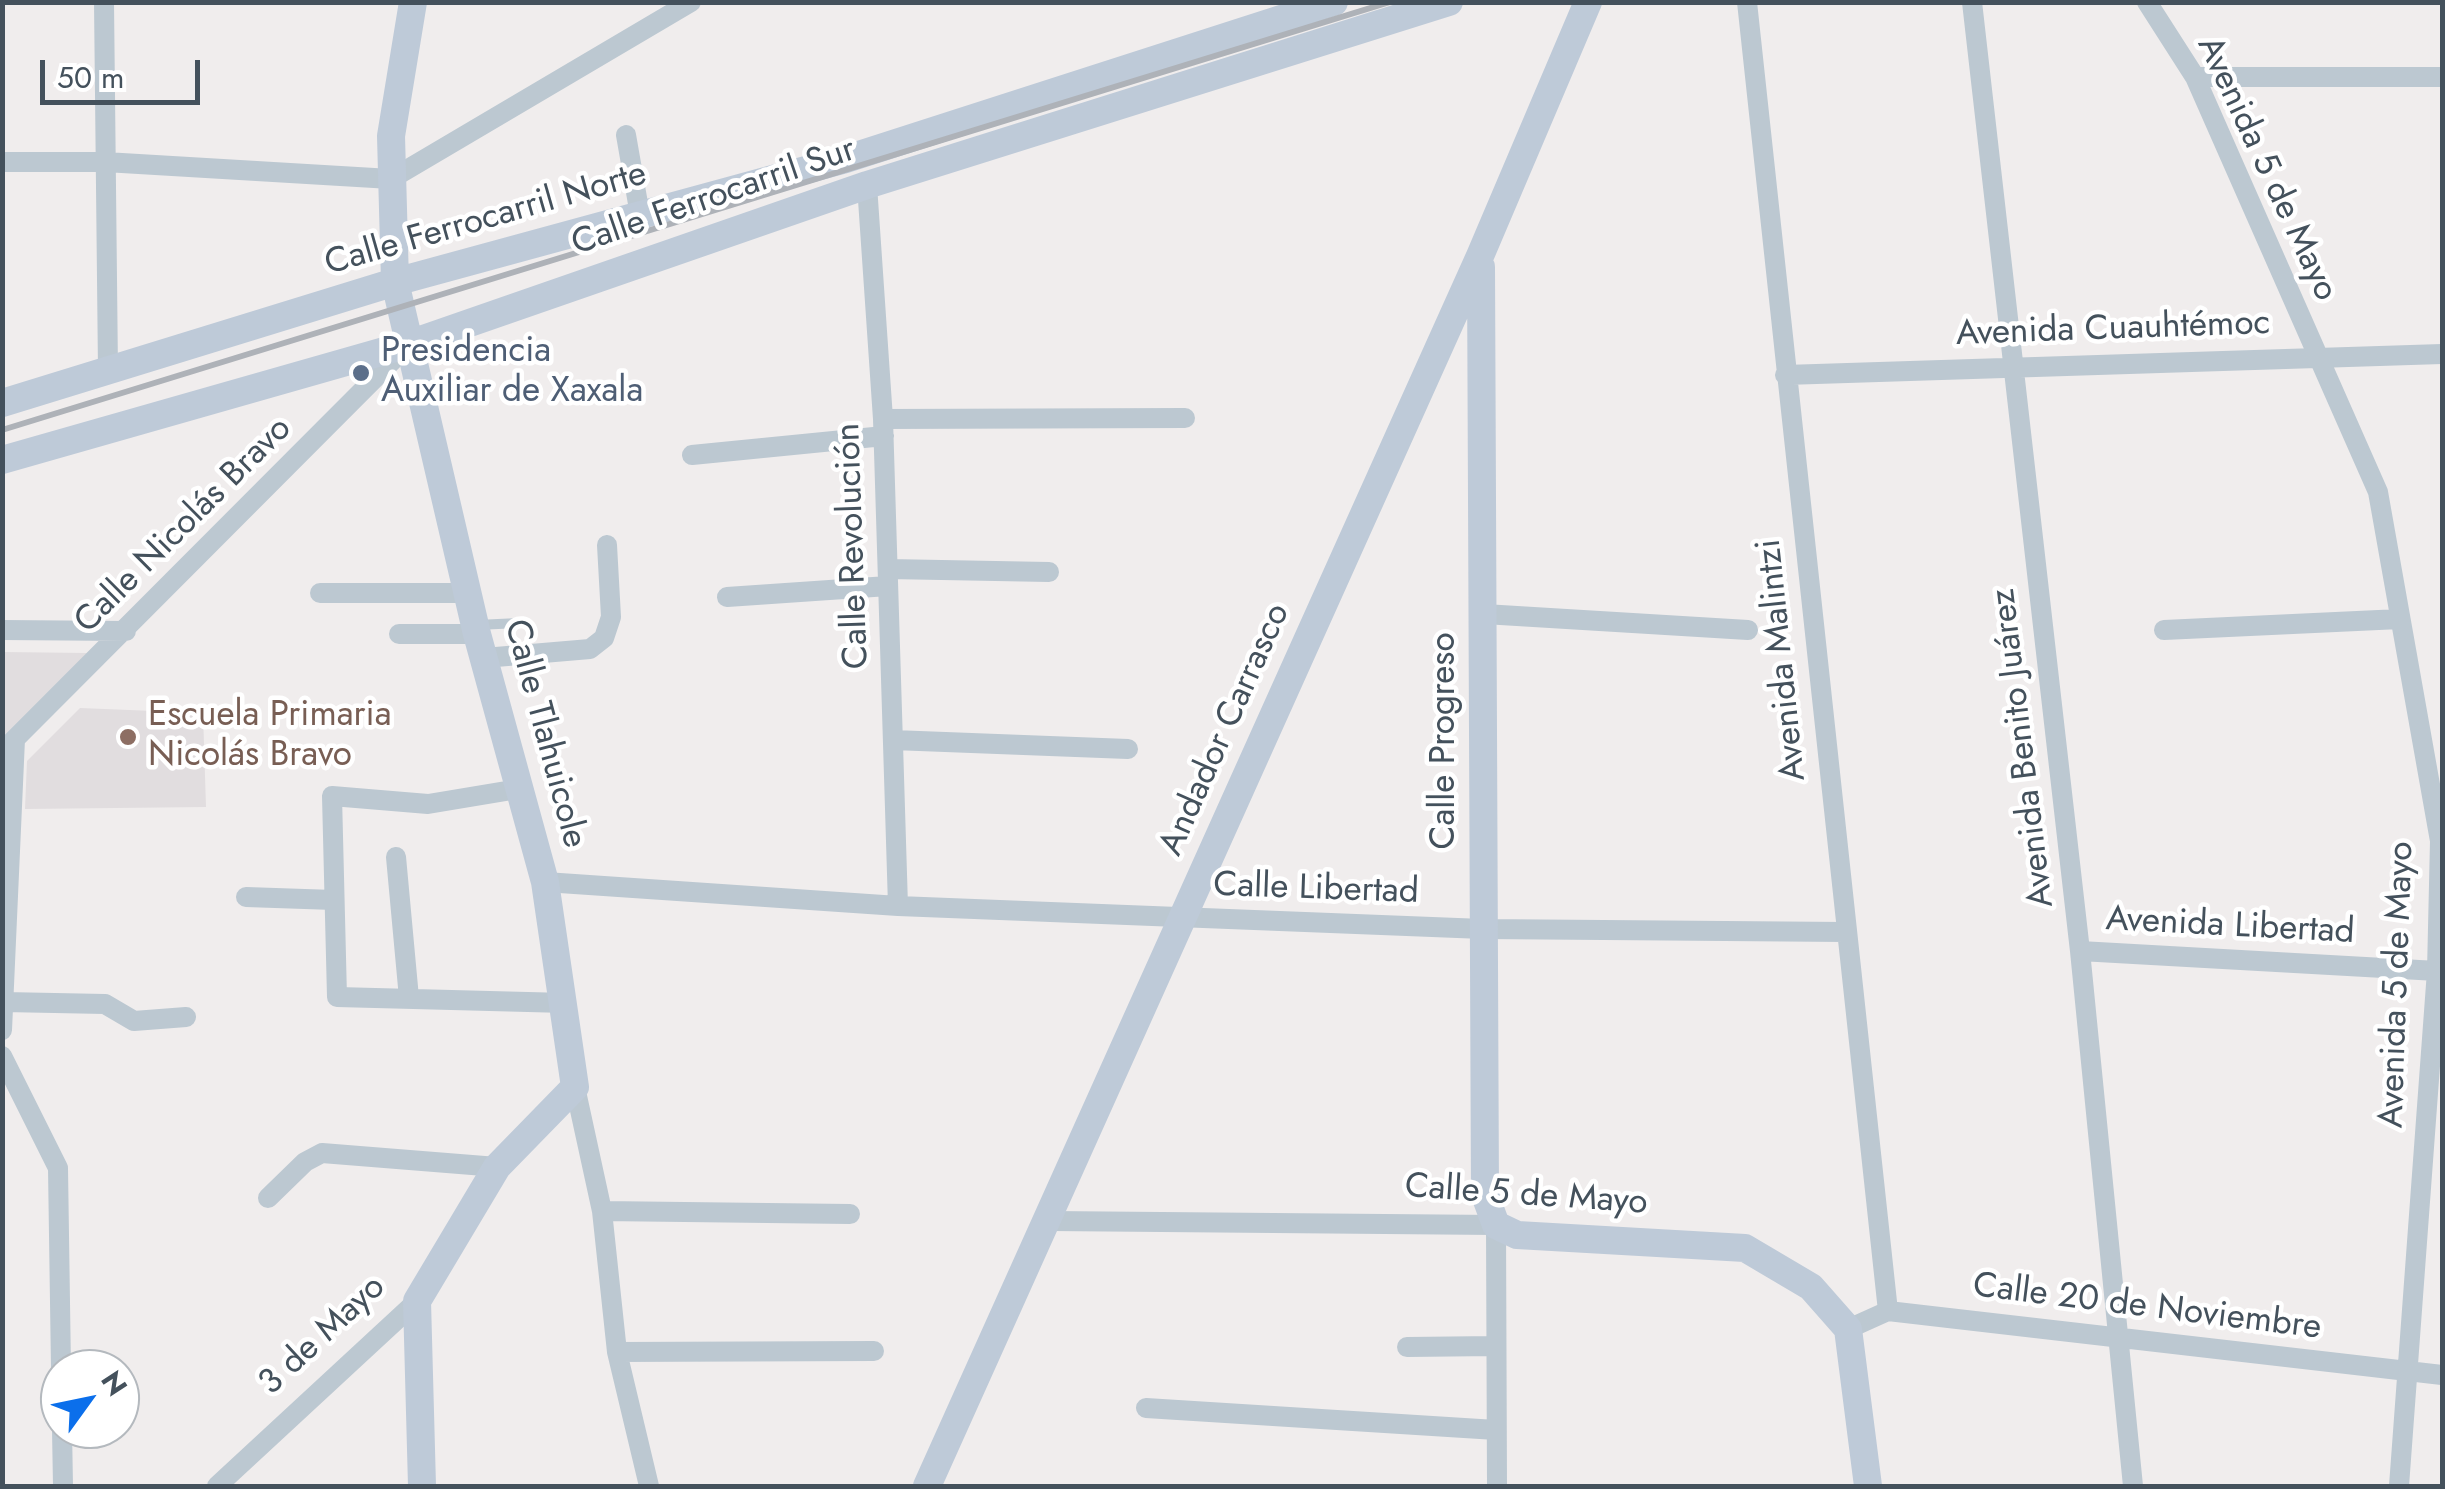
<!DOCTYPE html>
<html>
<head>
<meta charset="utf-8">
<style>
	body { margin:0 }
	#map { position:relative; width:2445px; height:1489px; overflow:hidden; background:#f0eded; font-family:Jost,sans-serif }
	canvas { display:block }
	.frame { position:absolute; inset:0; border:5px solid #44515c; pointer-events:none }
	.north { position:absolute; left:40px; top:1349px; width:100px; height:100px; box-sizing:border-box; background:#fff; border:2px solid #b4b9be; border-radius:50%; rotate:57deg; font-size:28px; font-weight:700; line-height:40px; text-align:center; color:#44515c }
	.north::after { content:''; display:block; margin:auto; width:35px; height:45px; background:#0b6feb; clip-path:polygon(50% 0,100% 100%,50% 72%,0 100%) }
	.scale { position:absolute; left:40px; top:60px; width:160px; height:45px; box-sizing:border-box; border:5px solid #44515c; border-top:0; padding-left:12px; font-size:30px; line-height:35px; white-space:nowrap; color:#44515c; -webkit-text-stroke:8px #fff; paint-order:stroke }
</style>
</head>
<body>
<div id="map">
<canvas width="2445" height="1489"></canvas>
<div class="frame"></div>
<div class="north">N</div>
<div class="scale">50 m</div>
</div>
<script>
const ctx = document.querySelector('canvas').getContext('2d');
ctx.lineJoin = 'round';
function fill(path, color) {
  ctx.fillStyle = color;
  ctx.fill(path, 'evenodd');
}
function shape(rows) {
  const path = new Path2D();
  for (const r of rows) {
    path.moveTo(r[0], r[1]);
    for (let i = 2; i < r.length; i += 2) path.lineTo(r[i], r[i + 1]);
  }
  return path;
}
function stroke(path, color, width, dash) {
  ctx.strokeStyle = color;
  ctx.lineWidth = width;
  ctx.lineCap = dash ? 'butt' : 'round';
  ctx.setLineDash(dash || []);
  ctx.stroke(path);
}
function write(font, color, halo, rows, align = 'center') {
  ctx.font = font + ' Jost,sans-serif';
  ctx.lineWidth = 9;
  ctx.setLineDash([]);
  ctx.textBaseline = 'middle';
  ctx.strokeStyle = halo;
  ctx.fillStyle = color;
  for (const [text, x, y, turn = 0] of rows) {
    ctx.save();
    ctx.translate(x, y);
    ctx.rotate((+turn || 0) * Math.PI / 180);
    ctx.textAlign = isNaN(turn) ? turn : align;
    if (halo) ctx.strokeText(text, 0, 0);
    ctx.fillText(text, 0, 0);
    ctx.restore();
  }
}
const education = shape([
	[3,652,87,653,3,748],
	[80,708,203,713,206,807,25,809,27,761]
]);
const lane = shape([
	[477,625,519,623]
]);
const street = shape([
	[104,2,108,371],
	[1747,2,1888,1311],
	[1972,2,2080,951,2133,1486],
	[2147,2,2195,77,2378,492,2440,841,2437,971,2399,1486],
	[2195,77,2442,77],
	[626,135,640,215],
	[2,162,105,162,391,179,691,2],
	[867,185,883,419,898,906],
	[1785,375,2442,354],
	[883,419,1185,418],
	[692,455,884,436],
	[888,569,1049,572],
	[320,593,468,593],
	[727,597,888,586],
	[1484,614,1748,630],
	[2,630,126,631],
	[2164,630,2400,619],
	[399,634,477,634],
	[484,658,590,649,604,638,611,617,607,545],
	[893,740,1128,749],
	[2,752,407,346],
	[518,789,428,804,332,796,337,997,566,1003],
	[396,857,409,998],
	[545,882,898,906,1483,929,1845,932],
	[246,897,334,900],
	[2080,951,2437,971],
	[4,1002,105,1004,134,1021,186,1017],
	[2,1030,15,739],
	[2,1056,58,1168,61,1369],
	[575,1087,602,1211,617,1352,649,1486],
	[268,1198,305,1162,322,1153,497,1167],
	[602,1211,850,1214],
	[1050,1221,1496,1225,1497,1486],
	[1848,1329,1888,1311,2442,1375],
	[1407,1347,1495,1346],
	[617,1352,874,1351],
	[1146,1408,1496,1430],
	[62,1429,63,1486],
	[217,1486,417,1301]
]);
const secondary = shape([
	[413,2,391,136,395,282,477,634,545,882,575,1087,497,1167,417,1301,422,1486],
	[1481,267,1485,1195,1496,1225,1517,1235,1745,1248,1811,1287,1848,1329,1868,1486],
	[2,403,395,282,846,159,1334,2],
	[2,460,409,344,867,185,1449,2],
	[927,1486,1480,256,1588,2]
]);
const rail = shape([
	[2,430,1390,2]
]);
const markers = [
	[361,373,10,"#5c6f8a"],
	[128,737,10,"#8d6e63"]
];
const streetNames = [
	["Avenida 5 de Mayo",2266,169,65],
	["Calle Ferrocarril Sur",714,198,-19],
	["Calle Ferrocarril Norte",486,220,-16],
	["Avenida Cuauhtémoc",2113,330,-2],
	["Calle Nicolás Bravo",184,526,-45],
	["Calle Revolución",854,546,-92],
	["Avenida Malintzi",1783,660,-96],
	["Andador Carrasco",1226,730,-66],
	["Calle Tlahuicole",544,734,75],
	["Calle Progreso",1446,741,-90],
	["Avenida Benito Juárez",2024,748,-97],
	["Calle Libertad",1316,890,2],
	["Avenida Libertad",2230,927,3],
	["Avenida 5 de Mayo",2398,985,-88],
	["Calle 5 de Mayo",1526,1196,4],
	["Calle 20 de Noviembre",2147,1308,7],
	["3 de Mayo",323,1336,-43]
];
const serviceNames = [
	["Presidencia",381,353],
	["Auxiliar de Xaxala",381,393]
];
const educationNames = [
	["Escuela Primaria",148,717],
	["Nicolás Bravo",148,757]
];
fill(education, '#e1dddf');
stroke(lane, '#bcc8d1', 10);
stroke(street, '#bcc8d1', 20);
stroke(secondary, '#becad8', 28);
stroke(rail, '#aeb2b8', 6);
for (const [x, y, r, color] of markers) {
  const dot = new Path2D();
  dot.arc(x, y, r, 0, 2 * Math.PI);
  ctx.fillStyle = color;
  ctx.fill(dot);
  stroke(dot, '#fff', 4);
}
write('35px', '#44515c', '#fff', streetNames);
write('35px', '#4e5e75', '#fff', serviceNames, 'left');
write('35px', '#785e54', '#fff', educationNames, 'left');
</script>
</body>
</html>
